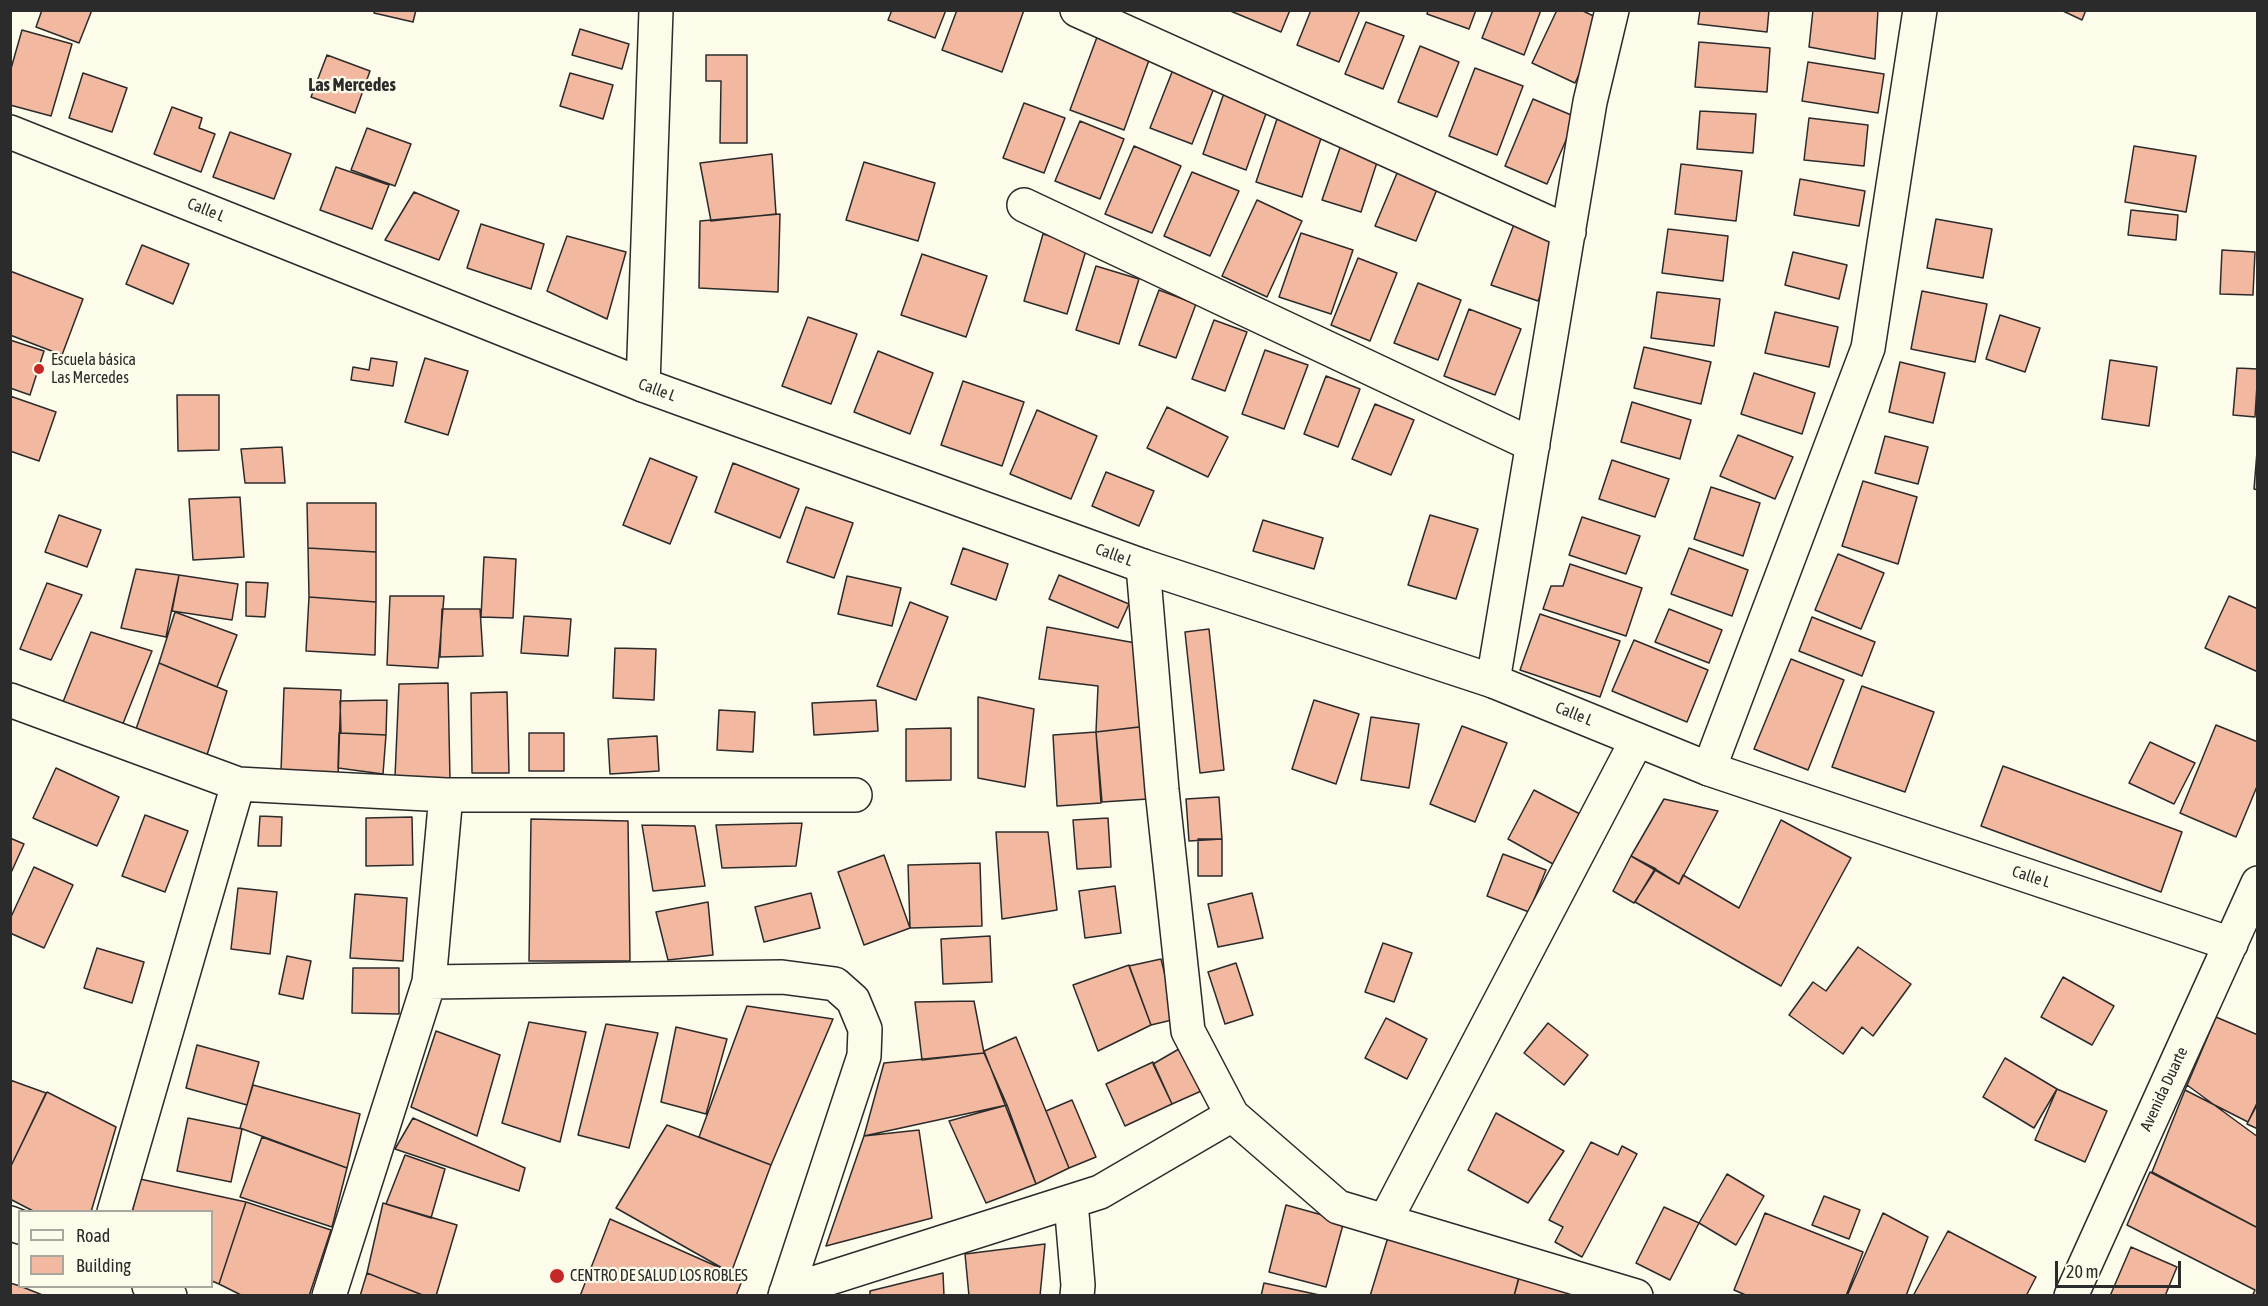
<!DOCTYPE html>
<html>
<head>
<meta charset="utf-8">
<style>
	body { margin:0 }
	#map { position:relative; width:2268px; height:1306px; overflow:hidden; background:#fdfbea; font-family:"Asap Condensed",sans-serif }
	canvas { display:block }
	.frame { position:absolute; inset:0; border:12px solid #2b2b2b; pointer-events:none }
	.legend { position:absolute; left:18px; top:1210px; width:195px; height:78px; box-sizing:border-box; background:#fdfbea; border:2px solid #a9a89e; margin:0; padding:8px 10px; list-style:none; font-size:18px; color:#2b2b2b }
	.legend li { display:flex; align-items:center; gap:12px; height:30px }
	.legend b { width:30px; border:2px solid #a9a89e }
	.scale { position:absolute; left:2055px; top:1261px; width:126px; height:27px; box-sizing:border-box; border:3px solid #2b2b2b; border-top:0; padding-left:8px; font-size:18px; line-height:21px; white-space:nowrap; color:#2b2b2b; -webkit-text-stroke:4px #fdfbea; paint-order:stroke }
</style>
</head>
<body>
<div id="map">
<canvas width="2268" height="1306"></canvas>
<div class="frame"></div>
<ul class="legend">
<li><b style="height:8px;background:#fdfbea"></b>Road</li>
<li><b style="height:16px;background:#f2b8a0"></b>Building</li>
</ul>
<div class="scale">20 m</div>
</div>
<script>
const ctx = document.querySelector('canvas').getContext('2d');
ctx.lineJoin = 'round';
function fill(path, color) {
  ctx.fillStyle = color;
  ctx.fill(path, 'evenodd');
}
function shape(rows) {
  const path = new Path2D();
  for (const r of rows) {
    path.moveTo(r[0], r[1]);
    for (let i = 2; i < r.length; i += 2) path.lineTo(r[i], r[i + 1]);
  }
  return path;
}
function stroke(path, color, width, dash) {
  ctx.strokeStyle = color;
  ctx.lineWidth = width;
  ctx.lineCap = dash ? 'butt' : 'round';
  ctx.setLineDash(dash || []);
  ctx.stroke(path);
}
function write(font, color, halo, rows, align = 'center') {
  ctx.font = font + ' "Asap Condensed",sans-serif';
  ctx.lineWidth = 4.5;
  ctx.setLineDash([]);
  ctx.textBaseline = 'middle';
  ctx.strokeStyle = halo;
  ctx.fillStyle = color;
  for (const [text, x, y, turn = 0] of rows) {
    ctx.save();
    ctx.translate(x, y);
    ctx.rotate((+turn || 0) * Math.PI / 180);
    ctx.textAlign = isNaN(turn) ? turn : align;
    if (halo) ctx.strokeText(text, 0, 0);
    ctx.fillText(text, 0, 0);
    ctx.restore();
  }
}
const building = shape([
	[42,10,92,10,79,43,36,27,42,10],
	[375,10,416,10,413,22,374,13,375,10],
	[892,10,946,10,935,38,888,20,892,10],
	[957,10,1024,10,1002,72,942,50,957,10],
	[1228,10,1290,10,1281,32,1228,10],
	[1311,10,1360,10,1339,62,1297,45,1311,10],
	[1428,10,1476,10,1469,29,1427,14,1428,10],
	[1493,10,1541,10,1524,55,1482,38,1493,10],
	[1557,10,1581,10,1604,21,1575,83,1532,63,1557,10],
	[1700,10,1769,10,1767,32,1698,24,1700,10],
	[1813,10,1878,10,1875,59,1809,47,1813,10],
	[2061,10,2086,10,2082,20,2061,10],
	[1366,22,1404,36,1383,89,1345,74,1366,22],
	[580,29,629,44,622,69,572,55,580,29],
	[1100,29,1153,49,1124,130,1070,110,1100,29],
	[22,30,72,44,51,116,10,105,10,72,22,30],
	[1699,42,1770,48,1767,92,1695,87,1699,42],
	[1420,46,1459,62,1437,117,1398,102,1420,46],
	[327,55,370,71,355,113,311,97,327,55],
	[706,55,747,55,747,143,720,143,721,81,706,81,706,55],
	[1808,62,1884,74,1878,113,1802,101,1808,62],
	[1174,67,1216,83,1192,144,1150,128,1174,67],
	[1475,68,1523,86,1497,155,1449,136,1475,68],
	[83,73,127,88,112,132,69,118,83,73],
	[570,73,613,85,603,119,560,106,570,73],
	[1224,93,1268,108,1246,170,1203,154,1224,93],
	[1533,99,1576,117,1547,184,1505,166,1533,99],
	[1024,103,1065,118,1044,173,1003,158,1024,103],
	[172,107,202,118,199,128,215,134,201,172,154,154,172,107],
	[1700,111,1756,114,1753,153,1697,149,1700,111],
	[1279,113,1324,129,1302,197,1256,182,1279,113],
	[1809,118,1868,125,1864,166,1804,160,1809,118],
	[1080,121,1124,139,1100,199,1055,181,1080,121],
	[367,128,411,144,395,186,351,170,367,128],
	[230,132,291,154,274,199,213,177,230,132],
	[1342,142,1380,153,1361,212,1322,200,1342,142],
	[1134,146,1181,166,1152,233,1105,214,1134,146],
	[2134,146,2196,156,2186,212,2125,202,2134,146],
	[772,154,776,214,711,221,700,163,772,154],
	[864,162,935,183,918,241,846,220,864,162],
	[1681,164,1742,171,1736,221,1675,214,1681,164],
	[1400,166,1440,182,1416,241,1375,226,1400,166],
	[336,167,389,185,372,229,320,210,336,167],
	[1192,172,1239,191,1210,256,1164,236,1192,172],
	[1800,179,1865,191,1859,226,1794,215,1800,179],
	[414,192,459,211,439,260,385,240,414,192],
	[1257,200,1302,221,1267,297,1222,276,1257,200],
	[2131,210,2178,215,2176,240,2128,235,2131,210],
	[780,214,778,292,699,288,700,221,780,214],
	[1516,219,1562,236,1538,301,1491,285,1516,219],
	[1936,219,1992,229,1983,278,1927,268,1936,219],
	[481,224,544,244,531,289,467,268,481,224],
	[1668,229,1728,236,1723,281,1662,273,1668,229],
	[1301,233,1353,250,1331,314,1279,297,1301,233],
	[1043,234,1087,247,1067,314,1024,301,1043,234],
	[567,236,626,252,607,319,547,291,567,236],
	[142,245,189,264,173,304,126,284,142,245],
	[2222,250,2255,252,2253,295,2220,294,2222,250],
	[1793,252,1847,265,1839,299,1785,285,1793,252],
	[922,254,987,276,966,337,901,315,922,254],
	[1358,258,1397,273,1370,341,1331,325,1358,258],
	[1096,266,1139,279,1119,344,1076,330,1096,266],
	[10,271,83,299,62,355,10,335,10,271],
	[1418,283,1461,300,1438,360,1394,343,1418,283],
	[1159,290,1196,304,1176,358,1139,345,1159,290],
	[1922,291,1987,304,1975,362,1911,349,1922,291],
	[1657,292,1720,299,1714,346,1651,338,1657,292],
	[1469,309,1521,329,1495,395,1444,376,1469,309],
	[1775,312,1838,327,1829,367,1765,353,1775,312],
	[2000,315,2040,328,2025,372,1986,359,2000,315],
	[808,317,857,334,831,404,782,386,808,317],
	[1214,320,1247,332,1225,391,1192,379,1214,320],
	[10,340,44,351,30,395,10,388,10,340],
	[1644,347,1711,362,1701,404,1634,388,1644,347],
	[1265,350,1308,365,1284,429,1242,414,1265,350],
	[878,351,933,373,910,434,854,412,878,351],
	[371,358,397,362,393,386,351,380,353,367,369,370,371,358],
	[425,358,468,371,448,435,405,422,425,358],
	[2110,360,2157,367,2149,426,2102,419,2110,360],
	[1900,362,1945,373,1933,423,1889,412,1900,362],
	[2237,368,2258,369,2255,417,2233,415,2237,368],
	[1754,373,1815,393,1802,434,1741,414,1754,373],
	[1326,376,1360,389,1338,447,1304,434,1326,376],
	[963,381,1024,402,1002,466,941,445,963,381],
	[177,395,219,395,219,450,178,451,177,395],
	[10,396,56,412,39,461,10,451,10,396],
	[1632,402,1691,420,1680,459,1621,442,1632,402],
	[1375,404,1414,420,1391,475,1352,459,1375,404],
	[1167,407,1228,437,1208,477,1147,448,1167,407],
	[1037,410,1097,436,1071,499,1010,474,1037,410],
	[1738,435,1793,457,1775,499,1720,476,1738,435],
	[1885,436,1928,447,1918,484,1875,473,1885,436],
	[2258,439,2258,490,2254,489,2258,439],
	[282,447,285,483,245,483,241,449,282,447],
	[650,458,697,477,670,544,623,525,650,458],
	[1612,460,1669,479,1655,517,1599,499,1612,460],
	[733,463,799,489,780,538,715,512,733,463],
	[1106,472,1154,491,1139,526,1092,506,1106,472],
	[1863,481,1917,497,1898,564,1842,546,1863,481],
	[1711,487,1760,503,1743,556,1694,539,1711,487],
	[240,497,244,557,193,560,189,499,240,497],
	[307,503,376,503,376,552,308,548,307,503],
	[806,507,853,523,834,578,787,562,806,507],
	[59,515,101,530,87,567,45,552,59,515],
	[1430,515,1478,529,1456,599,1408,585,1430,515],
	[1582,517,1640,536,1626,574,1569,555,1582,517],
	[1263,520,1323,538,1314,569,1253,551,1263,520],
	[308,548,376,552,376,602,309,597,308,548],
	[963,548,1008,564,996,600,951,584,963,548],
	[1689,548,1748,570,1732,616,1671,594,1689,548],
	[1838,554,1884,573,1861,629,1815,610,1838,554],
	[484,557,516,559,513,618,481,617,484,557],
	[1570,564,1642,588,1626,636,1543,609,1551,586,1563,586,1570,564],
	[136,569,179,575,166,637,121,628,136,569],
	[179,575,238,584,232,620,172,611,179,575],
	[1059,575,1129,604,1118,628,1049,599,1059,575],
	[847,576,901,588,892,626,838,614,847,576],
	[246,582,268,583,265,617,246,616,246,582],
	[47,583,82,595,51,660,20,649,47,583],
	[390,596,444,596,438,668,387,665,390,596],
	[2229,596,2258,609,2258,672,2205,648,2229,596],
	[309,597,376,602,375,655,306,651,309,597],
	[910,602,948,617,916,700,877,686,910,602],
	[442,609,480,609,483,656,440,657,442,609],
	[1669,609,1722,630,1709,663,1655,642,1669,609],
	[175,612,237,635,217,687,159,663,175,612],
	[1540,614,1620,641,1600,697,1520,670,1540,614],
	[524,616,571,619,568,656,521,653,524,616],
	[1812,617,1875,642,1862,676,1799,651,1812,617],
	[1047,627,1141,644,1147,726,1096,732,1098,686,1039,679,1047,627],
	[1209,629,1224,770,1200,773,1185,632,1209,629],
	[91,632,152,651,120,731,61,707,91,632],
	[1634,640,1708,670,1687,722,1612,691,1634,640],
	[615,648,656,649,654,700,613,698,615,648],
	[1791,659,1844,680,1808,770,1754,749,1791,659],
	[159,663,227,691,207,755,136,729,159,663],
	[448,683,450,780,395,777,399,684,448,683],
	[1862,686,1934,712,1905,792,1832,767,1862,686],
	[284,688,341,690,338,778,281,771,284,688],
	[507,692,509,773,472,773,471,693,507,692],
	[978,697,1034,709,1025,787,978,778,978,697],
	[387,700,386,735,341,733,340,701,387,700],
	[876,700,878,731,814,735,812,703,876,700],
	[1314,700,1359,714,1336,784,1292,769,1314,700],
	[719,710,755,712,753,752,717,750,719,710],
	[1371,717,1419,724,1409,788,1361,780,1371,717],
	[2216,725,2258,742,2258,784,2236,837,2180,813,2216,725],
	[1148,726,1148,799,1102,802,1096,732,1148,726],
	[1462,726,1507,743,1475,822,1430,804,1462,726],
	[951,728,951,780,906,781,906,729,951,728],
	[1096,732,1101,803,1057,806,1053,735,1096,732],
	[339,733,386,735,383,774,338,768,339,733],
	[529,733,564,733,564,771,529,771,529,733],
	[657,736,659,771,610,774,608,739,657,736],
	[2150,742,2195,763,2174,804,2129,783,2150,742],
	[2003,766,2182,832,2161,892,1981,826,2003,766],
	[56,768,119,797,97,846,33,818,56,768],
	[1534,790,1580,814,1553,864,1508,839,1534,790],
	[1219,797,1222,839,1189,841,1186,799,1219,797],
	[1664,799,1718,811,1679,884,1631,856,1664,799],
	[145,815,188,831,165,892,122,876,145,815],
	[260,816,282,817,281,846,258,846,260,816],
	[412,817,413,865,366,866,366,818,412,817],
	[1108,818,1111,867,1077,869,1073,820,1108,818],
	[531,819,628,821,630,961,529,961,531,819],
	[1781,820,1851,858,1781,986,1635,902,1655,869,1679,884,1683,875,1739,908,1781,820],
	[802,823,796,866,722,868,716,825,802,823],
	[642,825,695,826,705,886,653,891,642,825],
	[996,832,1048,832,1057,910,1002,919,996,832],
	[10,838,24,844,10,875,10,838],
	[1198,839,1222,839,1222,876,1198,876,1198,839],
	[1503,854,1546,870,1529,912,1487,896,1503,854],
	[884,855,910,928,864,945,838,872,884,855],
	[1631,856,1656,869,1634,903,1613,891,1631,856],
	[980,863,982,926,910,928,908,865,980,863],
	[34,867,73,885,44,948,10,933,10,919,34,867],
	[1115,886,1121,933,1085,938,1079,891,1115,886],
	[238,888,277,892,270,954,231,949,238,888],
	[811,893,820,928,764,942,755,907,811,893],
	[1252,893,1263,938,1218,947,1208,904,1252,893],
	[355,894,407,898,403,961,350,958,355,894],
	[708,902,713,955,668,960,656,912,708,902],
	[990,936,992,982,943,984,941,939,990,936],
	[1383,943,1412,953,1394,1002,1365,992,1383,943],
	[1858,947,1911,984,1873,1036,1862,1027,1843,1054,1789,1015,1813,982,1826,991,1858,947],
	[97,948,144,962,132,1003,84,988,97,948],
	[287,956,311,961,303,999,279,994,287,956],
	[1161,959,1176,1019,1151,1025,1129,966,1161,959],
	[1236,963,1253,1015,1225,1024,1208,972,1236,963],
	[1129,965,1151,1025,1098,1051,1073,985,1129,965],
	[353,968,399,968,399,1014,352,1013,353,968],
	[2063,977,2114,1006,2092,1045,2041,1017,2063,977],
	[974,1001,984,1053,922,1060,915,1002,974,1001],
	[747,1006,833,1019,771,1165,699,1137,747,1006],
	[2216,1017,2258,1035,2258,1103,2248,1122,2185,1090,2216,1017],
	[1386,1018,1427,1039,1407,1079,1365,1058,1386,1018],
	[529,1022,586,1032,560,1142,502,1123,529,1022],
	[1548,1023,1588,1055,1564,1085,1524,1053,1548,1023],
	[606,1024,658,1033,629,1148,578,1135,606,1024],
	[676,1027,727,1039,706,1114,661,1102,676,1027],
	[436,1031,500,1055,477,1136,411,1107,436,1031],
	[1016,1037,1069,1168,1036,1184,984,1051,1016,1037],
	[197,1045,259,1062,247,1105,186,1088,197,1045],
	[1184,1046,1208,1088,1172,1104,1153,1064,1184,1046],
	[984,1053,1007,1105,864,1136,884,1063,984,1053],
	[2005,1058,2057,1089,2034,1128,1983,1097,2005,1058],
	[1153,1062,1172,1104,1125,1126,1106,1084,1153,1062],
	[10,1080,46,1093,10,1168,10,1080],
	[253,1085,360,1114,347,1168,240,1128,253,1085],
	[2187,1085,2258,1137,2258,1228,2152,1172,2187,1085],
	[2057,1089,2107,1111,2085,1162,2035,1140,2057,1089],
	[47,1092,116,1127,91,1212,35,1212,10,1199,10,1168,47,1092],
	[1072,1100,1096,1157,1069,1168,1046,1111,1072,1100],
	[2258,1101,2258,1129,2247,1124,2258,1101],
	[1007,1105,1036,1184,986,1203,949,1121,1007,1105],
	[1496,1113,1564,1151,1528,1203,1468,1170,1496,1113],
	[188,1118,242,1129,231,1182,177,1171,188,1118],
	[413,1118,525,1168,519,1191,395,1149,413,1118],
	[667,1125,771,1165,731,1273,616,1208,667,1125],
	[919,1130,932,1218,826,1246,864,1136,919,1130],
	[262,1137,347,1168,332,1227,240,1197,262,1137],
	[1591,1142,1618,1155,1622,1146,1637,1154,1582,1257,1555,1242,1563,1227,1549,1220,1591,1142],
	[405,1155,445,1169,431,1218,386,1204,405,1155],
	[2150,1172,2258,1228,2258,1296,2252,1296,2255,1290,2127,1225,2150,1172],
	[1727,1174,1764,1196,1736,1245,1699,1223,1727,1174],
	[140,1179,246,1202,219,1284,212,1281,212,1212,132,1212,140,1179],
	[1824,1196,1860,1210,1849,1239,1812,1225,1824,1196],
	[246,1202,331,1230,309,1296,243,1296,219,1284,246,1202],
	[383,1203,457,1225,436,1296,425,1296,367,1273,383,1203],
	[1286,1205,1344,1221,1326,1287,1269,1272,1286,1205],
	[1664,1207,1699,1223,1670,1280,1636,1263,1664,1207],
	[1765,1213,1863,1252,1846,1296,1748,1296,1734,1290,1765,1213],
	[1883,1213,1928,1237,1906,1296,1847,1296,1883,1213],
	[610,1219,743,1278,736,1296,580,1296,610,1219],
	[1948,1231,2036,1277,2026,1296,1913,1296,1948,1231],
	[1389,1234,1520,1273,1514,1296,1370,1296,1389,1234],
	[1045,1244,1040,1296,969,1296,965,1254,1045,1244],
	[2131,1247,2177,1267,2165,1296,2110,1296,2131,1247],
	[367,1273,425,1296,360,1296,367,1273],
	[943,1273,944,1296,870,1296,870,1291,943,1273],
	[1519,1278,1588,1296,1514,1296,1519,1278],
	[10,1283,20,1286,45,1296,10,1296,10,1283],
	[1264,1283,1324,1296,1261,1296,1264,1283]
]);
const minor = shape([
	[1077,10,1569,232],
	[10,132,643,385],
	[1024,205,1533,445],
	[1143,566,1162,790,1188,1031,1232,1115,1338,1207,1636,1296],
	[1493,681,1590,102,1612,10],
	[10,700,238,784,114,1212],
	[1709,769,1868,348,1920,10],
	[238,784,446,795,855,795],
	[429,982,446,795],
	[1071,1202,1078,1285,1077,1296],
	[1385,1221,1637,740],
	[10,1223,20,1227],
	[149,1286,170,1296],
	[786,1292,1100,1192,1232,1115],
	[329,1296,429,982,782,977,835,984,853,1000,865,1029,864,1056,785,1296]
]);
const major = shape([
	[656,10,643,385,1143,566,1493,681,1709,769,2231,944],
	[2071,1296,2258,883]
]);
const markers = [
	[39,369,6,"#c62828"],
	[557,1276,8,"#c62828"]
];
const streetNames = [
	["Calle L",206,210,22],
	["Calle L",657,390,20],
	["Calle L",1114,555,20],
	["Calle L",1574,714,22],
	["Calle L",2031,877,18],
	["Avenida Duarte",2164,1089,-65]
];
const poiNames = [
	["Escuela básica",51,360],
	["Las Mercedes",51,378],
	["CENTRO DE SALUD LOS ROBLES",570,1276]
];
const neighbourhoodNames = [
	["Las Mercedes",352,85]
];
fill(building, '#f2b8a0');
stroke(building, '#2b2b2b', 1.5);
stroke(minor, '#2b2b2b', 36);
stroke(major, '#2b2b2b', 36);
stroke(minor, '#fdfbea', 33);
stroke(major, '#fdfbea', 33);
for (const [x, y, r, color] of markers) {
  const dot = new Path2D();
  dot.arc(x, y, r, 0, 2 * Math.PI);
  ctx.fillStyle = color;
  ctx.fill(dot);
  stroke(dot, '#fdfbea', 2);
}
write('16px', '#2b2b2b', '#fdfbea', streetNames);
write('16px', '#2b2b2b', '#fdfbea', poiNames, 'left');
write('bold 18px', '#2b2b2b', '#fdfbea', neighbourhoodNames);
</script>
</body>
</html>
